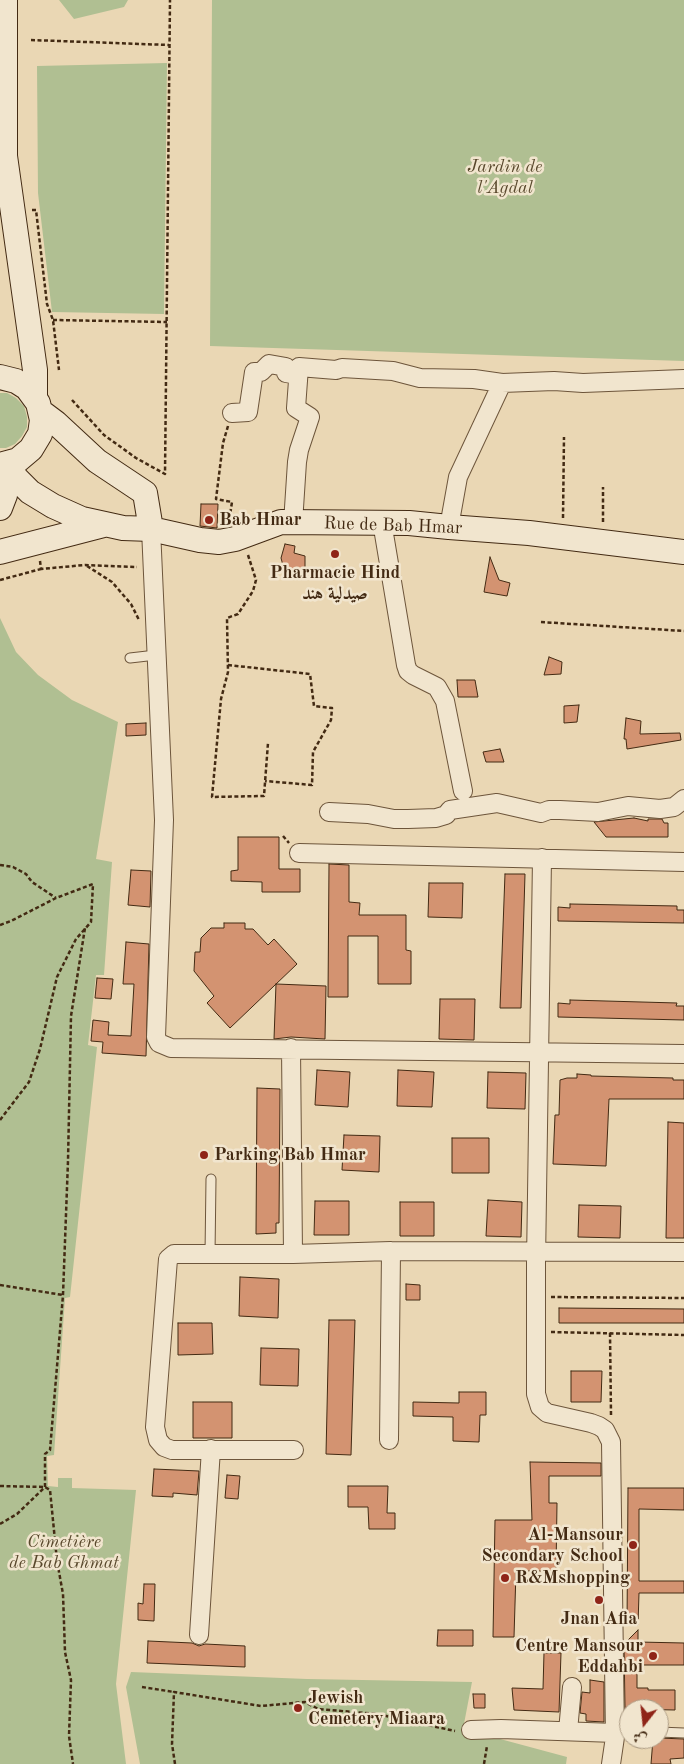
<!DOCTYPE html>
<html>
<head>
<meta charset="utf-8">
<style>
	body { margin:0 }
	#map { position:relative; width:684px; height:1764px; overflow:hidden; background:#ead7b4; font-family:"Old Standard TT",Amiri,serif }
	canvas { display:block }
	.north { position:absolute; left:619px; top:1699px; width:50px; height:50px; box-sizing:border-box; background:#f1e5ce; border:1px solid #ab9a83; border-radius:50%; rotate:196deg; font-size:14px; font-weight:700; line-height:20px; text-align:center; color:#432a13 }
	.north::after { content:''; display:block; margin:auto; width:18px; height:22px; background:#8f2418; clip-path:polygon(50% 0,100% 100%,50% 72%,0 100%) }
</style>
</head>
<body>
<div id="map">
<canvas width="684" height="1764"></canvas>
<div class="north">ش</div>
</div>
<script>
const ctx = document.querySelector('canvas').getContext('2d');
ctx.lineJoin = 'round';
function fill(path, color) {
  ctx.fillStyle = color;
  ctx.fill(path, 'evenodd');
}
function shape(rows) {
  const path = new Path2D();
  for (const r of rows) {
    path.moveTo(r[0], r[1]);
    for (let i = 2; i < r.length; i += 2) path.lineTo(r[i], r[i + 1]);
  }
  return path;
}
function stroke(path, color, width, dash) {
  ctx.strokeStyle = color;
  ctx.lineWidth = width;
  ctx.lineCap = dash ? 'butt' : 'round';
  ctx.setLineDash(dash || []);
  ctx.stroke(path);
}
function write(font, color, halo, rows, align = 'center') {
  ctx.font = font + ' "Old Standard TT",Amiri,serif';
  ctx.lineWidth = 5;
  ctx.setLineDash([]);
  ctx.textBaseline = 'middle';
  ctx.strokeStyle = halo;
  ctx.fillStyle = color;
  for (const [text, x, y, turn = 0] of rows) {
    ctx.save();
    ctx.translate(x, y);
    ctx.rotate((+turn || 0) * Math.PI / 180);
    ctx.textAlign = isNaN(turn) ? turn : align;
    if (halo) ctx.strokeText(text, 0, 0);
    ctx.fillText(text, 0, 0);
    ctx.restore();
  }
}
const green = shape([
	[59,0,128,0,124,7,74,19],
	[212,0,684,0,684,361,210,346],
	[167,63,164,314,52,312,38,193,37,66],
	[0,393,7,393,16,398,24,406,27,417,27,427,22,436,15,444,6,448,0,448],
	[0,618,16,652,38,675,72,700,118,722,96,859,112,862,104,975,96,975,88,1045,97,1047,70,1297,65,1298,54,1455,47,1456,48,1486,58,1487,58,1478,72,1478,72,1488,136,1490,116,1684,126,1764,0,1764],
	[131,1672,307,1679,472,1682,463,1729,567,1757,566,1764,140,1764,126,1687]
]);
const building = shape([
	[201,504,218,504,217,528,200,526,201,504],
	[285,544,295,546,294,553,305,556,305,571,284,569,281,558,285,544],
	[490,557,499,580,510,583,507,596,484,592,490,557],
	[549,657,562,662,561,674,544,675,549,657],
	[457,680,475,680,478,697,458,697,457,680],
	[579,705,577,722,564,723,564,706,579,705],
	[626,718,641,721,640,734,680,733,681,740,627,749,626,739,624,739,626,718],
	[146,723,146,735,126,736,126,724,146,723],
	[500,749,504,762,486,762,483,752,500,749],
	[634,818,648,821,648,819,662,819,664,823,668,823,668,837,606,837,594,822,634,818],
	[238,837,279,837,279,869,300,869,300,892,262,892,262,882,231,881,231,871,238,870,238,837],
	[329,864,349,865,349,902,360,903,359,915,406,915,406,950,411,951,411,984,378,984,378,936,348,936,348,997,328,997,329,864],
	[131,870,151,871,150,907,128,905,131,870],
	[505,874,525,874,521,1008,500,1008,505,874],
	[429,883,463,883,462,918,428,917,429,883],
	[570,904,677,906,677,910,684,910,684,923,558,921,558,907,570,908,570,904],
	[224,923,245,923,245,929,253,929,268,945,274,939,297,964,230,1028,207,1003,214,996,194,971,195,952,200,952,201,938,211,928,224,928,224,923],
	[126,942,149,944,146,1056,102,1053,103,1042,91,1041,93,1020,109,1022,108,1035,131,1036,134,984,123,984,126,942],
	[97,978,113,979,111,999,95,998,97,978],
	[276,984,326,986,325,1039,291,1037,274,1039,276,984],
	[440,999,475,999,474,1040,439,1039,440,999],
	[570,1000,677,1003,676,1006,684,1006,684,1020,558,1017,558,1003,570,1004,570,1000],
	[317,1070,350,1072,348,1107,315,1105,317,1070],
	[398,1070,434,1072,432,1107,397,1106,398,1070],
	[488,1072,526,1073,525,1109,487,1108,488,1072],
	[577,1074,591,1075,591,1076,673,1078,673,1080,684,1080,684,1099,609,1099,606,1166,553,1164,555,1115,559,1115,560,1080,567,1078,577,1078,577,1074],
	[257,1088,280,1089,279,1223,276,1223,276,1233,256,1234,257,1088],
	[668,1122,684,1123,684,1238,666,1238,668,1122],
	[344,1135,380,1136,379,1172,342,1170,344,1135],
	[452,1138,489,1138,489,1173,452,1173,452,1138],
	[488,1200,522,1202,521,1237,486,1236,488,1200],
	[315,1201,349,1201,349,1235,314,1235,315,1201],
	[400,1202,434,1202,434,1236,400,1236,400,1202],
	[579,1205,621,1206,620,1238,578,1237,579,1205],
	[240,1277,279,1279,278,1318,239,1316,240,1277],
	[406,1284,420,1285,420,1300,406,1300,406,1284],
	[559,1308,684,1309,684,1323,559,1323,559,1308],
	[329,1320,355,1320,351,1455,326,1454,329,1320],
	[178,1323,212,1323,213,1354,178,1355,178,1323],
	[261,1348,299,1349,298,1386,260,1385,261,1348],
	[571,1371,602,1371,601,1402,571,1402,571,1371],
	[459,1392,486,1392,486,1415,480,1415,479,1442,453,1441,453,1417,413,1416,413,1402,459,1403,459,1392],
	[193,1402,232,1402,232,1438,193,1438,193,1402],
	[530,1462,601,1463,601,1476,549,1476,549,1503,557,1503,556,1571,516,1571,514,1637,493,1637,495,1520,532,1520,530,1462],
	[154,1469,199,1471,197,1495,173,1493,173,1497,152,1496,154,1469],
	[227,1475,240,1476,238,1499,225,1498,227,1475],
	[348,1486,388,1486,387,1513,395,1513,395,1529,369,1529,368,1507,348,1507,348,1486],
	[628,1488,684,1488,684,1510,639,1509,639,1581,684,1581,684,1593,639,1593,638,1625,627,1625,628,1488],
	[144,1584,155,1584,154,1621,138,1620,138,1603,143,1604,144,1584],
	[438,1630,473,1630,473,1646,437,1646,438,1630],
	[638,1630,638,1642,684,1643,684,1665,637,1665,637,1688,648,1688,648,1690,675,1690,675,1710,625,1709,624,1644,638,1630],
	[148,1641,192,1643,199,1646,205,1644,245,1646,245,1667,147,1663,148,1641],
	[544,1653,561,1653,559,1712,514,1710,512,1688,543,1689,544,1653],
	[590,1680,604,1682,604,1722,586,1721,586,1714,580,1713,582,1692,590,1693,590,1680],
	[473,1694,485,1694,485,1708,474,1708,473,1694],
	[659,1738,684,1739,684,1758,670,1759,671,1764,651,1764,653,1739,659,1738]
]);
const path = shape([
	[31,40,169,45],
	[32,210,36,210,47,304,53,320,59,370],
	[53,320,167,322],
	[72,400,104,435,136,458,165,474,170,0],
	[228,426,223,443,216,499,232,502,230,515],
	[563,518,564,437],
	[603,522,603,487],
	[248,555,256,580,253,591,238,614,227,618,228,672,221,699,212,797,264,796,268,743],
	[40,561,41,569,85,565,137,567],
	[87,566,112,582,131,604,139,620],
	[0,580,41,569],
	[541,622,684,631],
	[228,665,310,674,314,706,332,708,331,720,313,752,312,785,265,781],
	[283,836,289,843],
	[0,865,13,867,26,874,32,882,56,898],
	[0,925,11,921,56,898,93,884,91,922,76,939,57,977,40,1049,29,1082,0,1120],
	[0,1285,63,1295],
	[551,1297,684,1298],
	[551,1332,684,1335],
	[610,1333,611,1415],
	[0,1486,45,1487,50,1490,57,1561,63,1594,65,1652,71,1680,69,1736,73,1764],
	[0,1524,17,1514,45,1487,45,1454,50,1450,63,1295,68,1161,71,1016,85,928],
	[142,1687,174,1692],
	[175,1764,172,1744,174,1692,261,1706,305,1702,318,1709,377,1714,455,1731],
	[484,1764,487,1746]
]);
const lane = shape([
	[130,658,156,655],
	[210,1254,211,1179],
	[659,1732,684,1733],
	[615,1733,629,1732]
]);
const street = shape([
	[232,413,248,412,254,372,261,372,269,364,286,367,286,373,298,375],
	[382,522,406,665,408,671,413,675,437,687,445,701,463,791],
	[293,523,297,462,299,450,310,417,296,408,299,367,336,370,342,368,393,371,420,378,474,379,502,383,554,381,583,383,684,379],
	[449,527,458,477,502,383],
	[151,529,164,820,156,1037,159,1043,171,1048,684,1054],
	[329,812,368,814,394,819,408,819,436,818,446,815,450,810,497,803,541,813,549,810,560,810,598,812,628,806,660,809,674,807,684,799],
	[299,853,684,862],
	[542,858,536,1262,536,1394,540,1407,547,1413,591,1423,599,1426,605,1430,611,1442,615,1737,611,1764],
	[291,1048,293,1254,391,1251,684,1252],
	[293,1254,174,1254,168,1259,155,1427,158,1440,164,1447,172,1450,294,1450],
	[389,1440,391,1251],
	[199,1635,211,1449],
	[471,1730,501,1729,615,1733],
	[568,1731,572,1687]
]);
const secondary = shape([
	[5,0,5,156,35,370,35,398],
	[0,377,16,381,27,388,38,403,42,420,40,434,31,449,18,460,0,465],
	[40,411,56,423,97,461,145,493,151,529],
	[8,464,16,478,30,492,53,506,82,519,123,528,151,529,200,540,219,542,235,539,281,522,409,523,449,527,529,533,684,552],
	[0,508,5,495,6,485,3,465],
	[0,552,104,525]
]);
const markers = [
	[209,520,5,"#8f2418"],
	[335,554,5,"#8f2418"],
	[204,1155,5,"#8f2418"],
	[633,1545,5,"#8f2418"],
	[505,1578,5,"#8f2418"],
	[599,1600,5,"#8f2418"],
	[653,1656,5,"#8f2418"],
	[298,1708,5,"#8f2418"]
];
const parkNames = [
	["Jardin de",505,167],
	["l'Agdal",505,188],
	["Cimetière",64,1542],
	["de Bab Ghmat",64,1563]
];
const poiNames = [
	["Bab Hmar",219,520],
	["Pharmacie Hind",335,573,"center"],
	["صيدلية هند",335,594,"center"],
	["Parking Bab Hmar",214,1155],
	["Al-Mansour",623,1535,"right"],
	["Secondary School",623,1556,"right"],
	["R&Mshopping",515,1578],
	["Jnan Afia",599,1619,"center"],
	["Centre Mansour",643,1646,"right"],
	["Eddahbi",643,1667,"right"],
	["Jewish",308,1698],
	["Cemetery Miaara",308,1719]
];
const streetNames = [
	["Rue de Bab Hmar",393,526,2]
];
fill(green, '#b0bf92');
fill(building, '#d39371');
stroke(building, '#432a13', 1);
stroke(lane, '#6d553b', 11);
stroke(street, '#6d553b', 20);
stroke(secondary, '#432a13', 26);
stroke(path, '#432a13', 2.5, [4, 2.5]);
stroke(lane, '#f1e5ce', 9);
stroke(street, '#f1e5ce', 18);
stroke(secondary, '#f1e5ce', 24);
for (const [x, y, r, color] of markers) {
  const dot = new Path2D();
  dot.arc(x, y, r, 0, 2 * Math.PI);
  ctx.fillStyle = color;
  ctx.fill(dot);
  stroke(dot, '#f1e5ce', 2);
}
write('italic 18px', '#59482c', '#f1e5ce', parkNames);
write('bold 18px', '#432a13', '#f1e5ce', poiNames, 'left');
write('18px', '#432a13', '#f1e5ce', streetNames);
</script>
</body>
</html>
